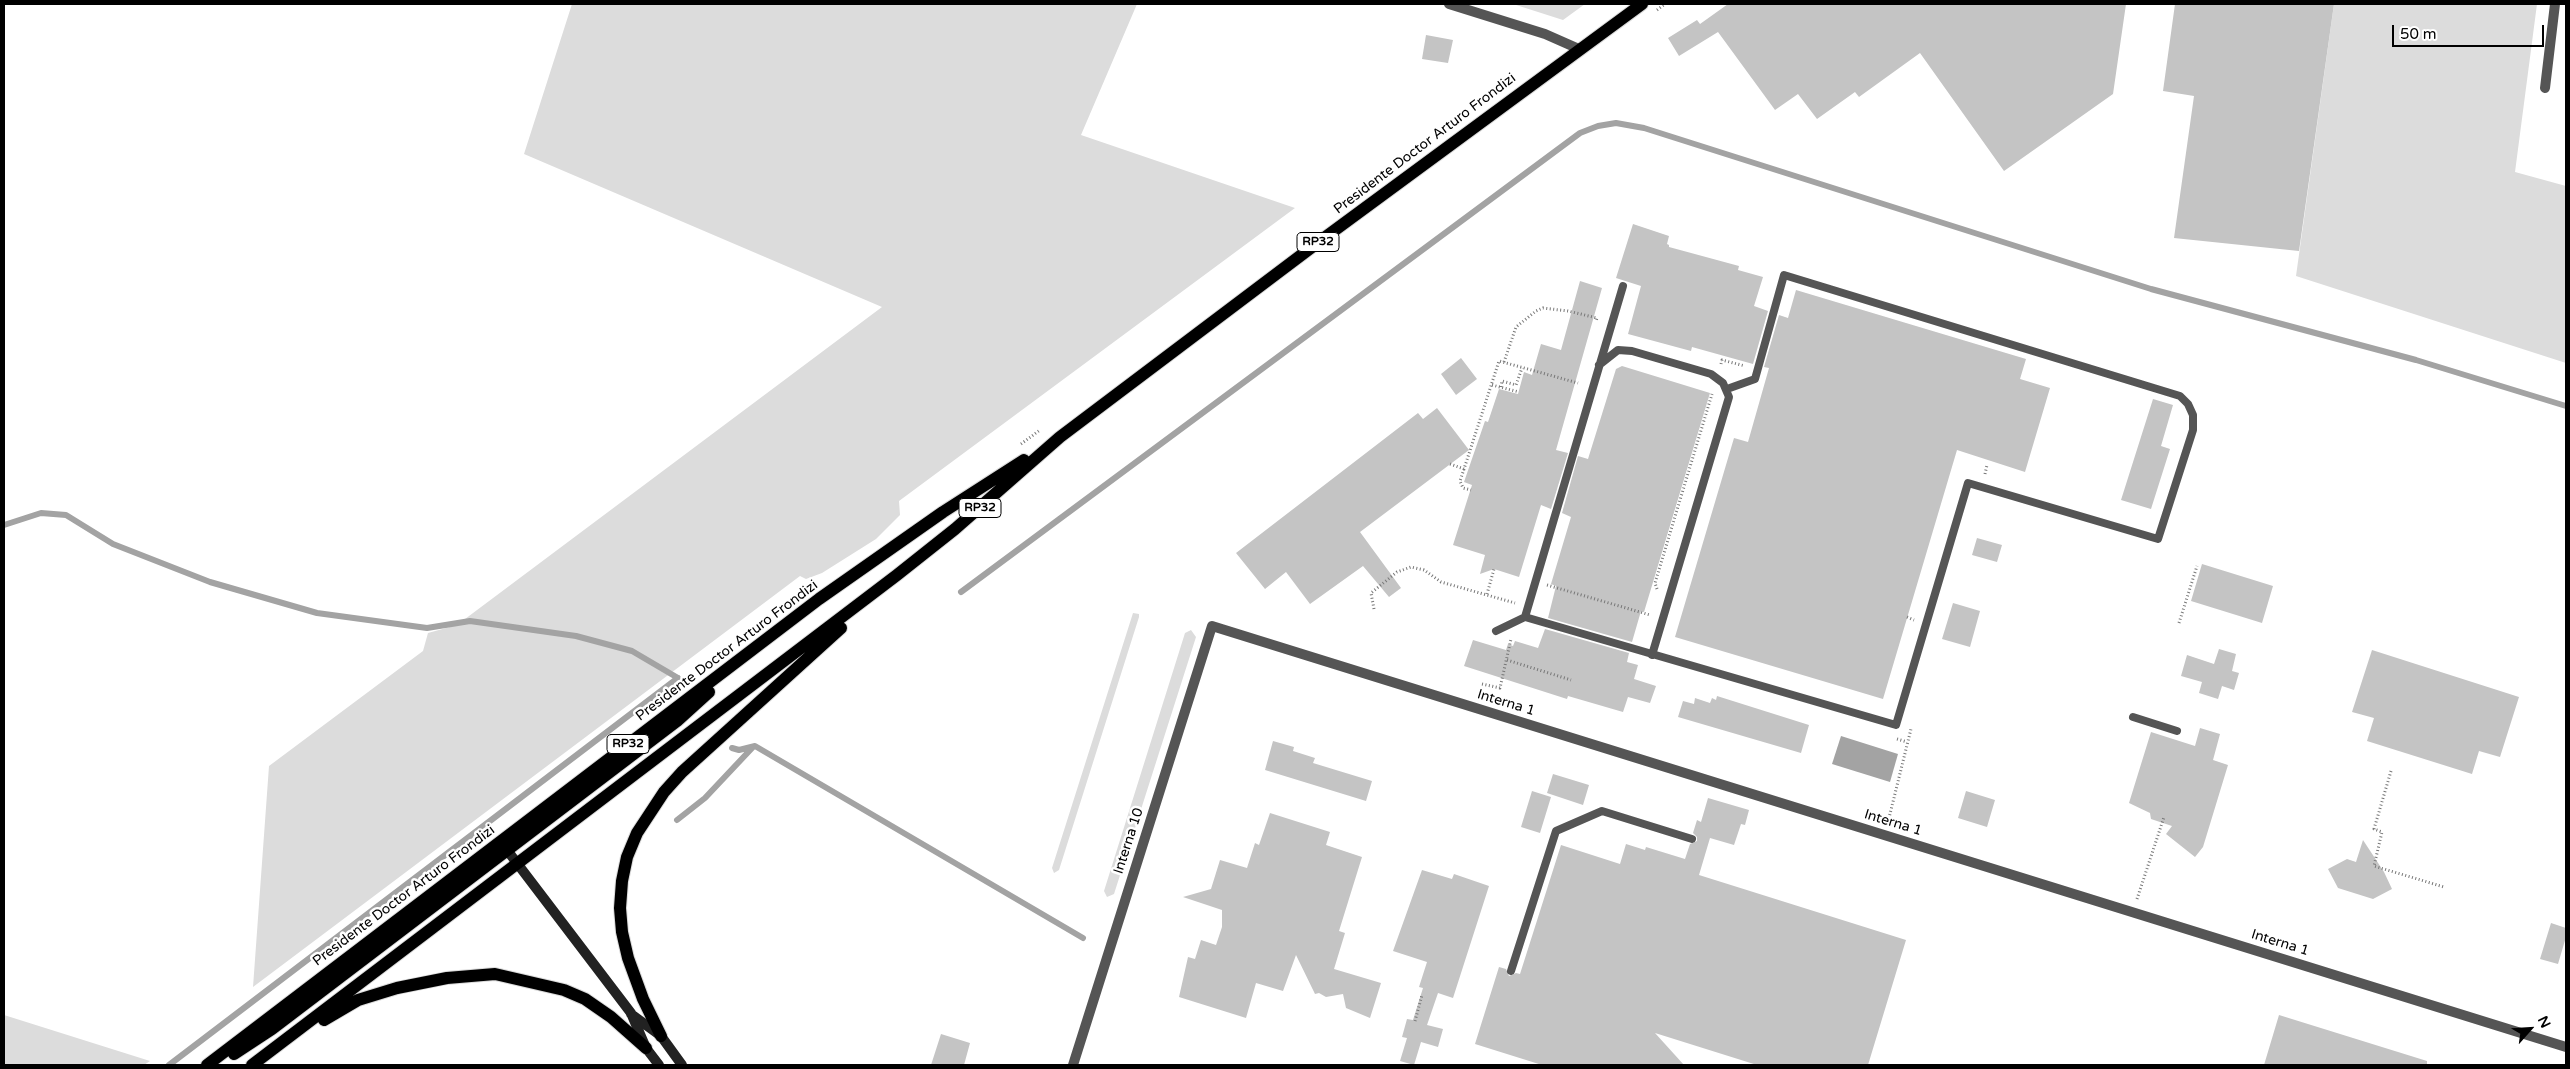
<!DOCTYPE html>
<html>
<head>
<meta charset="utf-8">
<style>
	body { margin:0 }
	#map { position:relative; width:2570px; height:1069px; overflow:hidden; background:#fff; font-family:"Varela Round",sans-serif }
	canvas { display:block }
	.frame { position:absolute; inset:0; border:5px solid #000; pointer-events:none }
	.north { position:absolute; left:2505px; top:1004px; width:50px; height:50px; -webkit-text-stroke:4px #fff; paint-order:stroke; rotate:64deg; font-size:14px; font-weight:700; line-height:20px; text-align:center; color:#000 }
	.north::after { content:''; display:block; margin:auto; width:18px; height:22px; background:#000; clip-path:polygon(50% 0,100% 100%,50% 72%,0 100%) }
	.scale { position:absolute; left:2392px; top:25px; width:152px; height:22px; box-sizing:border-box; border:2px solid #000; border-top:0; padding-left:6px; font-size:15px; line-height:18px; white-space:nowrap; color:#000; -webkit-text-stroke:4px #fff; paint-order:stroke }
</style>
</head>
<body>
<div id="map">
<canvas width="2570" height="1069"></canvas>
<div class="frame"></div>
<div class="north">N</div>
<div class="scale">50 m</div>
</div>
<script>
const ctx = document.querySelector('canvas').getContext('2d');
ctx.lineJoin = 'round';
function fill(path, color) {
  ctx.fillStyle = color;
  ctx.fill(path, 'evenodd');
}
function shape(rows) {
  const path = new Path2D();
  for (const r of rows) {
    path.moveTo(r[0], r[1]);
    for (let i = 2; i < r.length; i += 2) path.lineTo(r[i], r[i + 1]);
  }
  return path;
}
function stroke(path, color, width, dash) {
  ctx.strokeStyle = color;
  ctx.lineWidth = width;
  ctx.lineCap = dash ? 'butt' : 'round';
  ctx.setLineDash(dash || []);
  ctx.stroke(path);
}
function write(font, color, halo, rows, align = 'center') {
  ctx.font = font + ' "Varela Round",sans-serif';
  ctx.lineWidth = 5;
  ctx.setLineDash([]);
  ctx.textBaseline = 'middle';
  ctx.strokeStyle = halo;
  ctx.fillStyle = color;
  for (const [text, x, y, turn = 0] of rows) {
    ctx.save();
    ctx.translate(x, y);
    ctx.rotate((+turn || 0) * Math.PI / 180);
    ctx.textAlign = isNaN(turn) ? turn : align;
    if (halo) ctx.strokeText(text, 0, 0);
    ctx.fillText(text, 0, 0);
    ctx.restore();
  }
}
const green = shape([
	[572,4,1137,4,1081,135,1295,208,899,501,900,515,876,539,822,573,806,579,800,576,253,987,269,766,423,651,428,633,457,625,882,307,524,154],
	[1513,4,1585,4,1563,20],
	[2334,4,2537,4,2515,172,2566,186,2566,363,2296,276],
	[1133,613,1139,614,1139,617,1059,870,1054,873,1052,868],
	[1191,630,1196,637,1114,894,1107,897,1104,891,1185,633],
	[4,1015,150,1061,144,1065,4,1065]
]);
const water = shape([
	[1841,736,1898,754,1890,782,1832,764]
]);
const stream = shape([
	[4,525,41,513,66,515,113,544,210,582,317,613,427,628,470,621,576,636,632,651,678,678,683,686],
	[961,592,1580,133,1598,126,1616,123,1644,128,2151,289,2416,360,2566,406],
	[732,748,739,750,755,746,1083,938],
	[677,820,705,798,753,747],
	[169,1065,678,678]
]);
const building = shape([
	[1728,4,2126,4,2113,94,2004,171,1920,53,1859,97,1855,92,1817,119,1798,94,1775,110,1718,32,1679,56,1668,38,1697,20,1700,24],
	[2175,4,2334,4,2299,251,2174,238,2194,96,2163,91],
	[1426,35,1453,40,1448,63,1422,59],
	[1633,224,1669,236,1667,244,1669,245,1669,247,1739,266,1738,270,1763,277,1754,306,1768,311,1753,364,1692,347,1691,351,1628,334,1641,286,1616,278],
	[1580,281,1602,288,1556,450,1568,453,1551,509,1541,505,1519,577,1494,569,1480,574,1485,555,1453,545,1472,485,1464,482,1485,421,1488,422,1499,389,1518,394,1524,372,1532,375,1541,344,1561,350],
	[1796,290,2026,359,2020,379,2050,388,2025,472,1957,450,1883,699,1675,637,1734,438,1748,442,1769,368,1764,367,1779,315,1788,318],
	[1461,358,1477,379,1456,395,1441,374],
	[1622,366,1710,393,1644,612,1641,611,1632,642,1548,618,1556,586,1551,584,1571,517,1562,513,1578,456,1588,459,1616,369],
	[2153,399,2173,405,2161,446,2170,449,2151,509,2121,500],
	[1437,408,1469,450,1360,532,1401,588,1389,597,1363,566,1310,604,1286,572,1265,589,1236,553,1418,413,1423,419],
	[1977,538,2002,545,1997,562,1972,555],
	[2202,564,2273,586,2262,623,2191,601],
	[1953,603,1980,611,1970,647,1942,639],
	[1545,629,1629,653,1627,662,1638,665,1634,679,1656,686,1650,703,1628,697,1623,712,1568,696,1567,699,1464,666,1473,640,1506,650,1508,644,1513,646,1515,641,1538,648],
	[2219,649,2236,654,2232,671,2239,673,2234,690,2222,686,2218,699,2199,693,2202,682,2181,676,2187,655,2214,664],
	[2372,650,2519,697,2500,757,2479,751,2472,774,2367,741,2374,718,2352,712],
	[1717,696,1809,725,1801,753,1678,717,1683,701,1694,704,1695,698,1710,703,1712,698,1716,700],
	[2200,728,2220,734,2213,760,2228,765,2203,847,2195,857,2166,834,2172,826,2151,819,2150,813,2129,803,2151,732,2195,746],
	[1273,741,1294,747,1293,751,1315,758,1313,763,1372,781,1366,801,1265,770],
	[1553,774,1589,785,1583,805,1547,793],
	[1532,791,1551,797,1540,833,1521,827],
	[1966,791,1995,800,1987,827,1958,818],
	[1708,798,1749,810,1745,825,1741,824,1734,845,1710,838,1699,875,1906,940,1868,1065,1757,1065,1655,1033,1684,1065,1542,1065,1475,1044,1499,967,1506,969,1509,976,1516,973,1520,974,1561,845,1620,864,1626,844,1645,850,1646,847,1685,859,1690,844,1697,841,1697,837,1693,833,1697,820,1701,822],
	[1270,813,1330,832,1326,845,1362,857,1339,931,1345,933,1334,969,1381,983,1370,1018,1346,1008,1343,994,1326,997,1319,993,1315,994,1296,955,1283,991,1256,983,1246,1018,1179,997,1188,957,1195,959,1201,940,1216,945,1222,927,1222,910,1183,897,1211,889,1220,860,1247,868,1255,843,1259,845],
	[2363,840,2384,872,2392,889,2373,899,2338,888,2328,869,2347,859,2356,862],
	[1422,870,1452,879,1454,874,1489,886,1453,998,1438,993,1427,1025,1443,1029,1438,1047,1421,1042,1414,1065,1400,1061,1407,1038,1402,1037,1407,1019,1413,1020,1423,988,1419,987,1427,962,1393,951],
	[2551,923,2566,928,2566,937,2558,964,2540,959],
	[2279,1015,2427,1061,2427,1065,2264,1065],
	[941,1034,970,1043,964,1065,931,1065]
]);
const path = shape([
	[1657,10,1665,4],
	[1504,362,1516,327,1536,311,1543,308,1568,311,1597,318,1596,321],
	[1721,364,1722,360,1745,366],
	[1492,385,1519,392],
	[1501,387,1502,381,1516,385,1522,368],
	[1021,444,1040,430],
	[1450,464,1464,469,1499,361,1578,383],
	[1464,469,1460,481,1463,488,1471,490],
	[1985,474,1987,465],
	[1547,585,1650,615],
	[1657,589,1655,583,1712,394],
	[1487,594,1494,569],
	[1374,609,1371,593,1397,572,1411,567,1424,570,1441,582,1515,603],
	[1907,617,1914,620],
	[2179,623,2197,566],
	[1507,660,1571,680],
	[1482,684,1500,688,1511,639],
	[1897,739,1907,742],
	[2391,771,2374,829,2382,832,2374,866,2444,887],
	[1888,822,1911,729],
	[2137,899,2164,817],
	[1415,1021,1422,995]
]);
const lane = shape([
	[1599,365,1618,350,1632,351,1711,374,1723,383,1729,397,1652,655],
	[1525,617,1623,286],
	[1496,631,1525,617,1896,725,1968,483,2158,539,2193,430,2193,415,2188,404,2180,396,1784,275,1755,379,1727,389],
	[2133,717,2177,731],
	[1511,971,1556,831,1602,811,1692,839]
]);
const street = shape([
	[1449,4,1545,34,1579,49],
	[2545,88,2555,4],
	[1073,1065,1212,626,2566,1047]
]);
const secondary = shape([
	[507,850,631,1013,646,1048,659,1065],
	[631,1014,661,1036,682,1065]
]);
const primary = shape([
	[324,1020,358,1000,397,988,447,978,495,974,564,990,585,999,611,1017,646,1048],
	[661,1036,643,999,628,958,622,932,620,908,622,881,627,857,637,833,664,792,682,772,841,628],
	[234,1054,272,1029,677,721,709,692],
	[207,1065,819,599,943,512,1024,460],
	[252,1065,897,575,955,529,1060,437,1316,244,1642,4]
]);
const shields = [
	[1318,242,42],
	[980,508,42],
	[628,744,42]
];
const shieldNames = [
	["RP32",1318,242],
	["RP32",980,508],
	["RP32",628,744]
];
const streetNames = [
	["Presidente Doctor Arturo Frondizi",1425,144,-37],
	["Presidente Doctor Arturo Frondizi",727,651,-37],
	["Interna 1",1506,703,17],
	["Interna 1",1893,823,17],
	["Interna 10",1129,841,-72],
	["Presidente Doctor Arturo Frondizi",404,896,-37],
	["Interna 1",2280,943,17]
];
fill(green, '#dcdcdc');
fill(water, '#a3a3a3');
stroke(stream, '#a3a3a3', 6);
fill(building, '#c4c4c4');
stroke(primary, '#dbdbdb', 14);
stroke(path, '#777', 3, [1, 2.5]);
stroke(lane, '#555', 8);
stroke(street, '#555', 10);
stroke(secondary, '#222', 10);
stroke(primary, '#000', 12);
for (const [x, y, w] of shields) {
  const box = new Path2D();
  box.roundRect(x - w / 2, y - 9.5, w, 19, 4);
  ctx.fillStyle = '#fff';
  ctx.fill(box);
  stroke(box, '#000', 1);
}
write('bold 12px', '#000', null, shieldNames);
write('14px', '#000', '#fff', streetNames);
</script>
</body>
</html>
